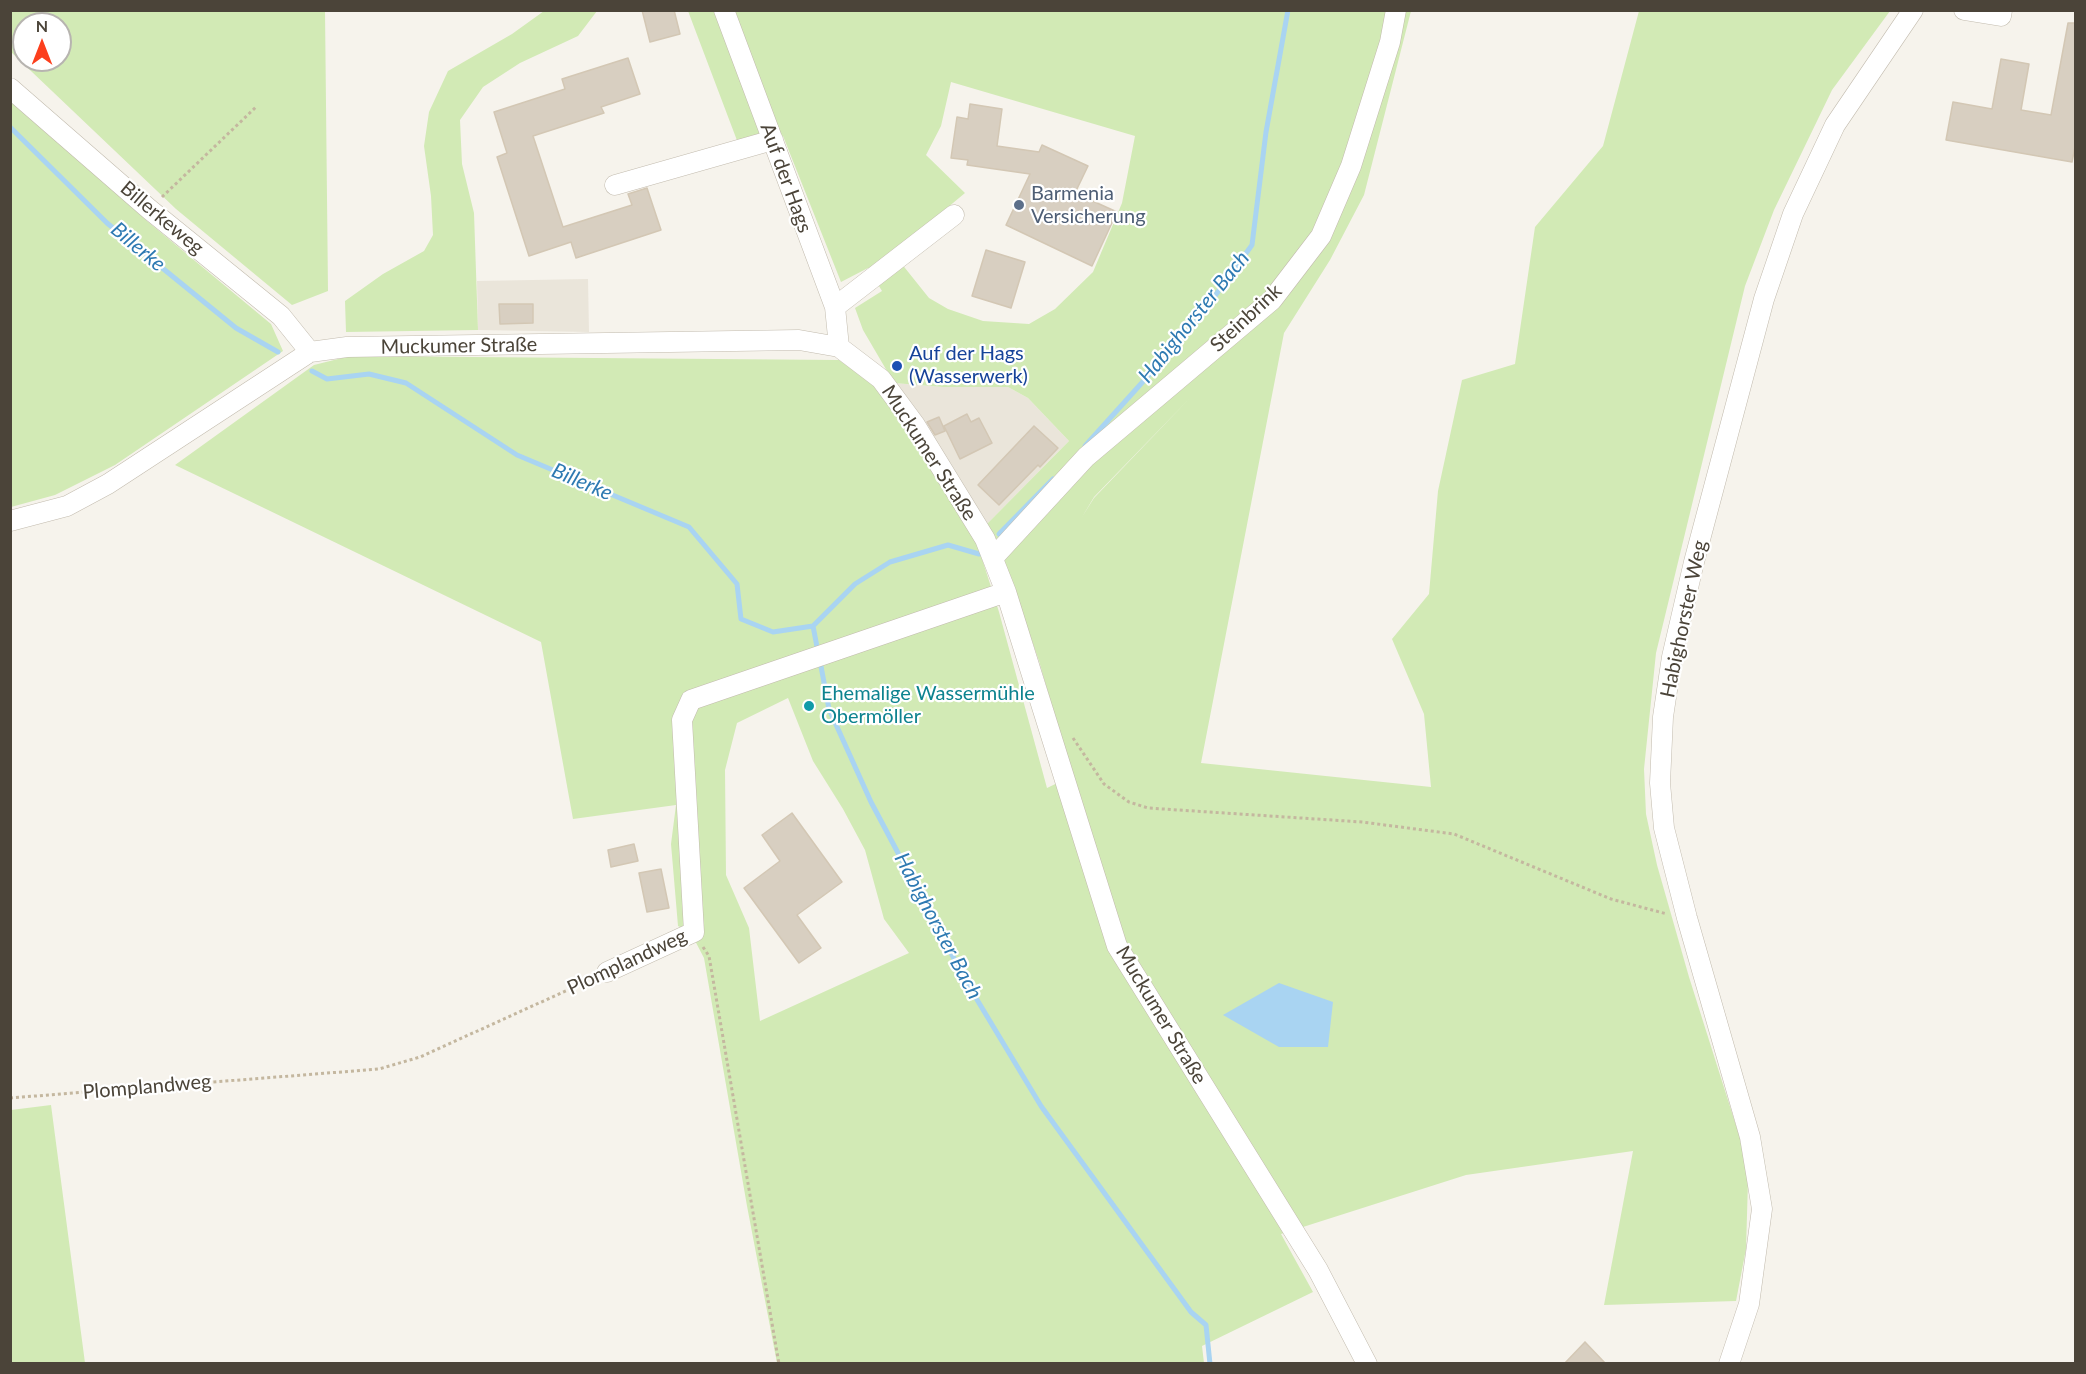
<!DOCTYPE html>
<html>
<head>
<meta charset="utf-8">
<style>
	body { margin:0 }
	#map { position:relative; width:2086px; height:1374px; overflow:hidden; background:#f6f3ec; font-family:Lato,sans-serif }
	canvas { display:block }
	.frame { position:absolute; inset:0; border:12px solid #4b4439; pointer-events:none }
	.north { position:absolute; left:12px; top:12px; width:60px; height:60px; box-sizing:border-box; background:#fff; border:2px solid #b7b4b0; border-radius:50%; rotate:0deg; font-size:16px; font-weight:700; line-height:24px; text-align:center; color:#4b4439 }
	.north::after { content:''; display:block; margin:auto; width:21px; height:27px; background:#fc3f1d; clip-path:polygon(50% 0,100% 100%,50% 72%,0 100%) }
</style>
</head>
<body>
<div id="map">
<canvas width="2086" height="1374"></canvas>
<div class="frame"></div>
<div class="north">N</div>
</div>
<script>
const ctx = document.querySelector('canvas').getContext('2d');
ctx.lineJoin = 'round';
function fill(path, color) {
  ctx.fillStyle = color;
  ctx.fill(path, 'evenodd');
}
function shape(rows) {
  const path = new Path2D();
  for (const r of rows) {
    path.moveTo(r[0], r[1]);
    for (let i = 2; i < r.length; i += 2) path.lineTo(r[i], r[i + 1]);
  }
  return path;
}
function stroke(path, color, width, dash) {
  ctx.strokeStyle = color;
  ctx.lineWidth = width;
  ctx.lineCap = dash ? 'butt' : 'round';
  ctx.setLineDash(dash || []);
  ctx.stroke(path);
}
function write(font, color, halo, rows, align = 'center') {
  ctx.font = font + ' Lato,sans-serif';
  ctx.lineWidth = 4.5;
  ctx.setLineDash([]);
  ctx.textBaseline = 'middle';
  ctx.strokeStyle = halo;
  ctx.fillStyle = color;
  for (const [text, x, y, turn = 0] of rows) {
    ctx.save();
    ctx.translate(x, y);
    ctx.rotate((+turn || 0) * Math.PI / 180);
    ctx.textAlign = isNaN(turn) ? turn : align;
    if (halo) ctx.strokeText(text, 0, 0);
    ctx.fillText(text, 0, 0);
    ctx.restore();
  }
}
const residential = shape([
	[588,279,589,332,478,330,477,281],
	[894,383,943,387,1008,387,1028,398,1069,441,985,526]
]);
const green = shape([
	[11,10,325,11,328,291,292,305,176,209,11,52],
	[24,24,60,24,60,60,24,60],
	[544,11,597,11,578,36,520,63,483,87,460,120,462,164,474,213,478,330,346,332,345,301,383,274,424,251,433,235,431,196,424,146,429,112,448,71,512,34],
	[688,11,1411,11,1364,195,1330,260,1284,333,1201,763,1431,787,1424,714,1392,639,1429,594,1438,491,1462,380,1515,364,1535,227,1603,146,1639,11,1890,11,1832,90,1774,210,1745,286,1656,653,1644,769,1646,814,1657,865,1689,977,1740,1138,1748,1181,1746,1249,1736,1301,1604,1305,1633,1151,1466,1175,1281,1234,1313,1292,1202,1346,1204,1363,777,1363,747,1206,704,958,691,933,678,926,671,844,676,805,573,819,541,642,175,465,314,365,350,356,839,360,879,388,904,424,977,543,999,612,1047,788,1072,776,1039,661,1003,558,985,526,1069,441,1028,398,1008,387,943,387,894,383,863,330,855,308,882,291,868,268,841,282,783,136,741,151],
	[951,82,1135,136,1122,203,1093,272,1055,309,1029,324,983,321,948,309,929,298,893,253,965,193,926,155,941,126],
	[1190,398,1094,498,1082,517,1094,497],
	[788,698,813,761,843,809,865,850,884,919,909,953,760,1021,749,928,726,875,725,770,737,723],
	[10,96,147,221,271,324,283,351,115,465,55,495,11,507],
	[51,1105,85,1363,11,1363,11,1110]
]);
const water = shape([
	[1279,983,1333,1002,1328,1047,1279,1047,1223,1015]
]);
const stream = shape([
	[10,127,107,223,236,328,278,352],
	[312,371,327,379,369,374,406,383,517,455,689,527,737,584,741,619,773,632,813,626],
	[1085,446,1193,326,1252,245,1266,132,1288,10],
	[999,534,1053,479],
	[818,652,813,626,855,584,890,562,948,545,979,554],
	[820,661,829,709,871,802,967,983,1041,1106,1191,1312,1206,1325,1210,1364]
]);
const building = shape([
	[642,10,674,10,680,34,650,42,642,10],
	[2068,23,2076,23,2076,142,2072,162,1946,140,1953,102,1992,109,2001,59,2029,64,2021,110,2051,115,2068,23],
	[628,58,640,94,601,107,604,113,533,136,563,227,632,205,628,194,647,188,661,230,576,258,571,242,529,256,497,157,507,153,494,112,565,89,562,79,628,58],
	[970,104,1002,109,997,146,1039,152,1042,145,1088,166,1075,193,1117,212,1092,266,1006,225,1030,174,967,165,968,160,951,158,957,117,968,119,970,104],
	[986,250,1025,262,1011,308,972,296,986,250],
	[499,304,533,304,533,323,500,324,499,304],
	[967,414,971,422,979,418,992,443,960,459,944,426,967,414],
	[939,417,945,431,935,435,927,422,939,417],
	[1034,426,1058,448,1040,467,1038,465,999,505,978,485,1034,426],
	[792,813,842,882,797,915,821,948,799,963,744,888,780,861,762,835,792,813],
	[634,844,638,861,611,867,608,850,634,844],
	[661,869,669,908,647,912,639,873,661,869],
	[1585,1342,1606,1364,1564,1364,1585,1342]
]);
const path = shape([
	[162,197,256,107],
	[1073,738,1104,784,1129,802,1148,808,1362,822,1454,834,1611,899,1667,914],
	[703,947,709,956,779,1364],
	[10,1098,379,1069,420,1057,592,979]
]);
const minor = shape([
	[724,10,835,307,839,347],
	[1964,10,2001,16,2002,10],
	[10,88,149,209,281,316,310,352],
	[615,185,773,140],
	[835,307,954,215],
	[10,521,67,506,108,484,310,352,347,347,799,340,839,347,881,379,915,425,985,539,1006,592,1117,946,1318,1270,1367,1364],
	[993,558,1086,457,1272,300,1321,236,1351,166,1390,42,1396,10],
	[607,972,694,932,682,720,691,700,1006,592],
	[1729,1364,1749,1304,1762,1209,1750,1137,1687,918,1664,828,1660,783,1663,717,1672,657,1694,562,1764,299,1793,214,1835,125,1913,10]
]);
const markers = [
	[1019,205,6,"#5c6f8a"],
	[897,366,6,"#1a4fb4"],
	[809,706,6,"#0f9aa8"]
];
const streetNames = [
	["Auf der Hags",786,178,70],
	["Billerkeweg",162,218,40],
	["Steinbrink",1246,318,-43],
	["Muckumer Straße",459,346,-1],
	["Muckumer Straße",929,453,57],
	["Habighorster Weg",1684,619,-78],
	["Plomplandweg",627,962,-25],
	["Muckumer Straße",1161,1015,59],
	["Plomplandweg",147,1087,-5]
];
const serviceNames = [
	["Barmenia",1031,194],
	["Versicherung",1031,217]
];
const transitNames = [
	["Auf der Hags",909,354],
	["(Wasserwerk)",909,377]
];
const cultureNames = [
	["Ehemalige Wassermühle",821,694],
	["Obermöller",821,717]
];
const waterNames = [
	["Billerke",138,247,40],
	["Habighorster Bach",1194,317,-51],
	["Billerke",582,482,23],
	["Habighorster Bach",938,926,62]
];
fill(residential, '#eae5da');
fill(green, '#d2eab5');
fill(water, '#a9d4f2');
stroke(stream, '#a9d4f2', 5);
fill(building, '#d8cfc1');
stroke(building, '#d3c7b4', 1.5);
stroke(minor, '#c2bbae', 21);
stroke(path, '#c4b79f', 3, [3, 3]);
stroke(minor, '#fff', 20);
for (const [x, y, r, color] of markers) {
  const dot = new Path2D();
  dot.arc(x, y, r, 0, 2 * Math.PI);
  ctx.fillStyle = color;
  ctx.fill(dot);
  stroke(dot, '#fff', 2);
}
write('20px', '#4b4439', '#fff', streetNames);
write('20px', '#4e5e75', '#fff', serviceNames, 'left');
write('20px', '#164399', '#fff', transitNames, 'left');
write('20px', '#0d838f', '#fff', cultureNames, 'left');
write('italic 21px', '#2e7ab2', '#fff', waterNames);
</script>
</body>
</html>
